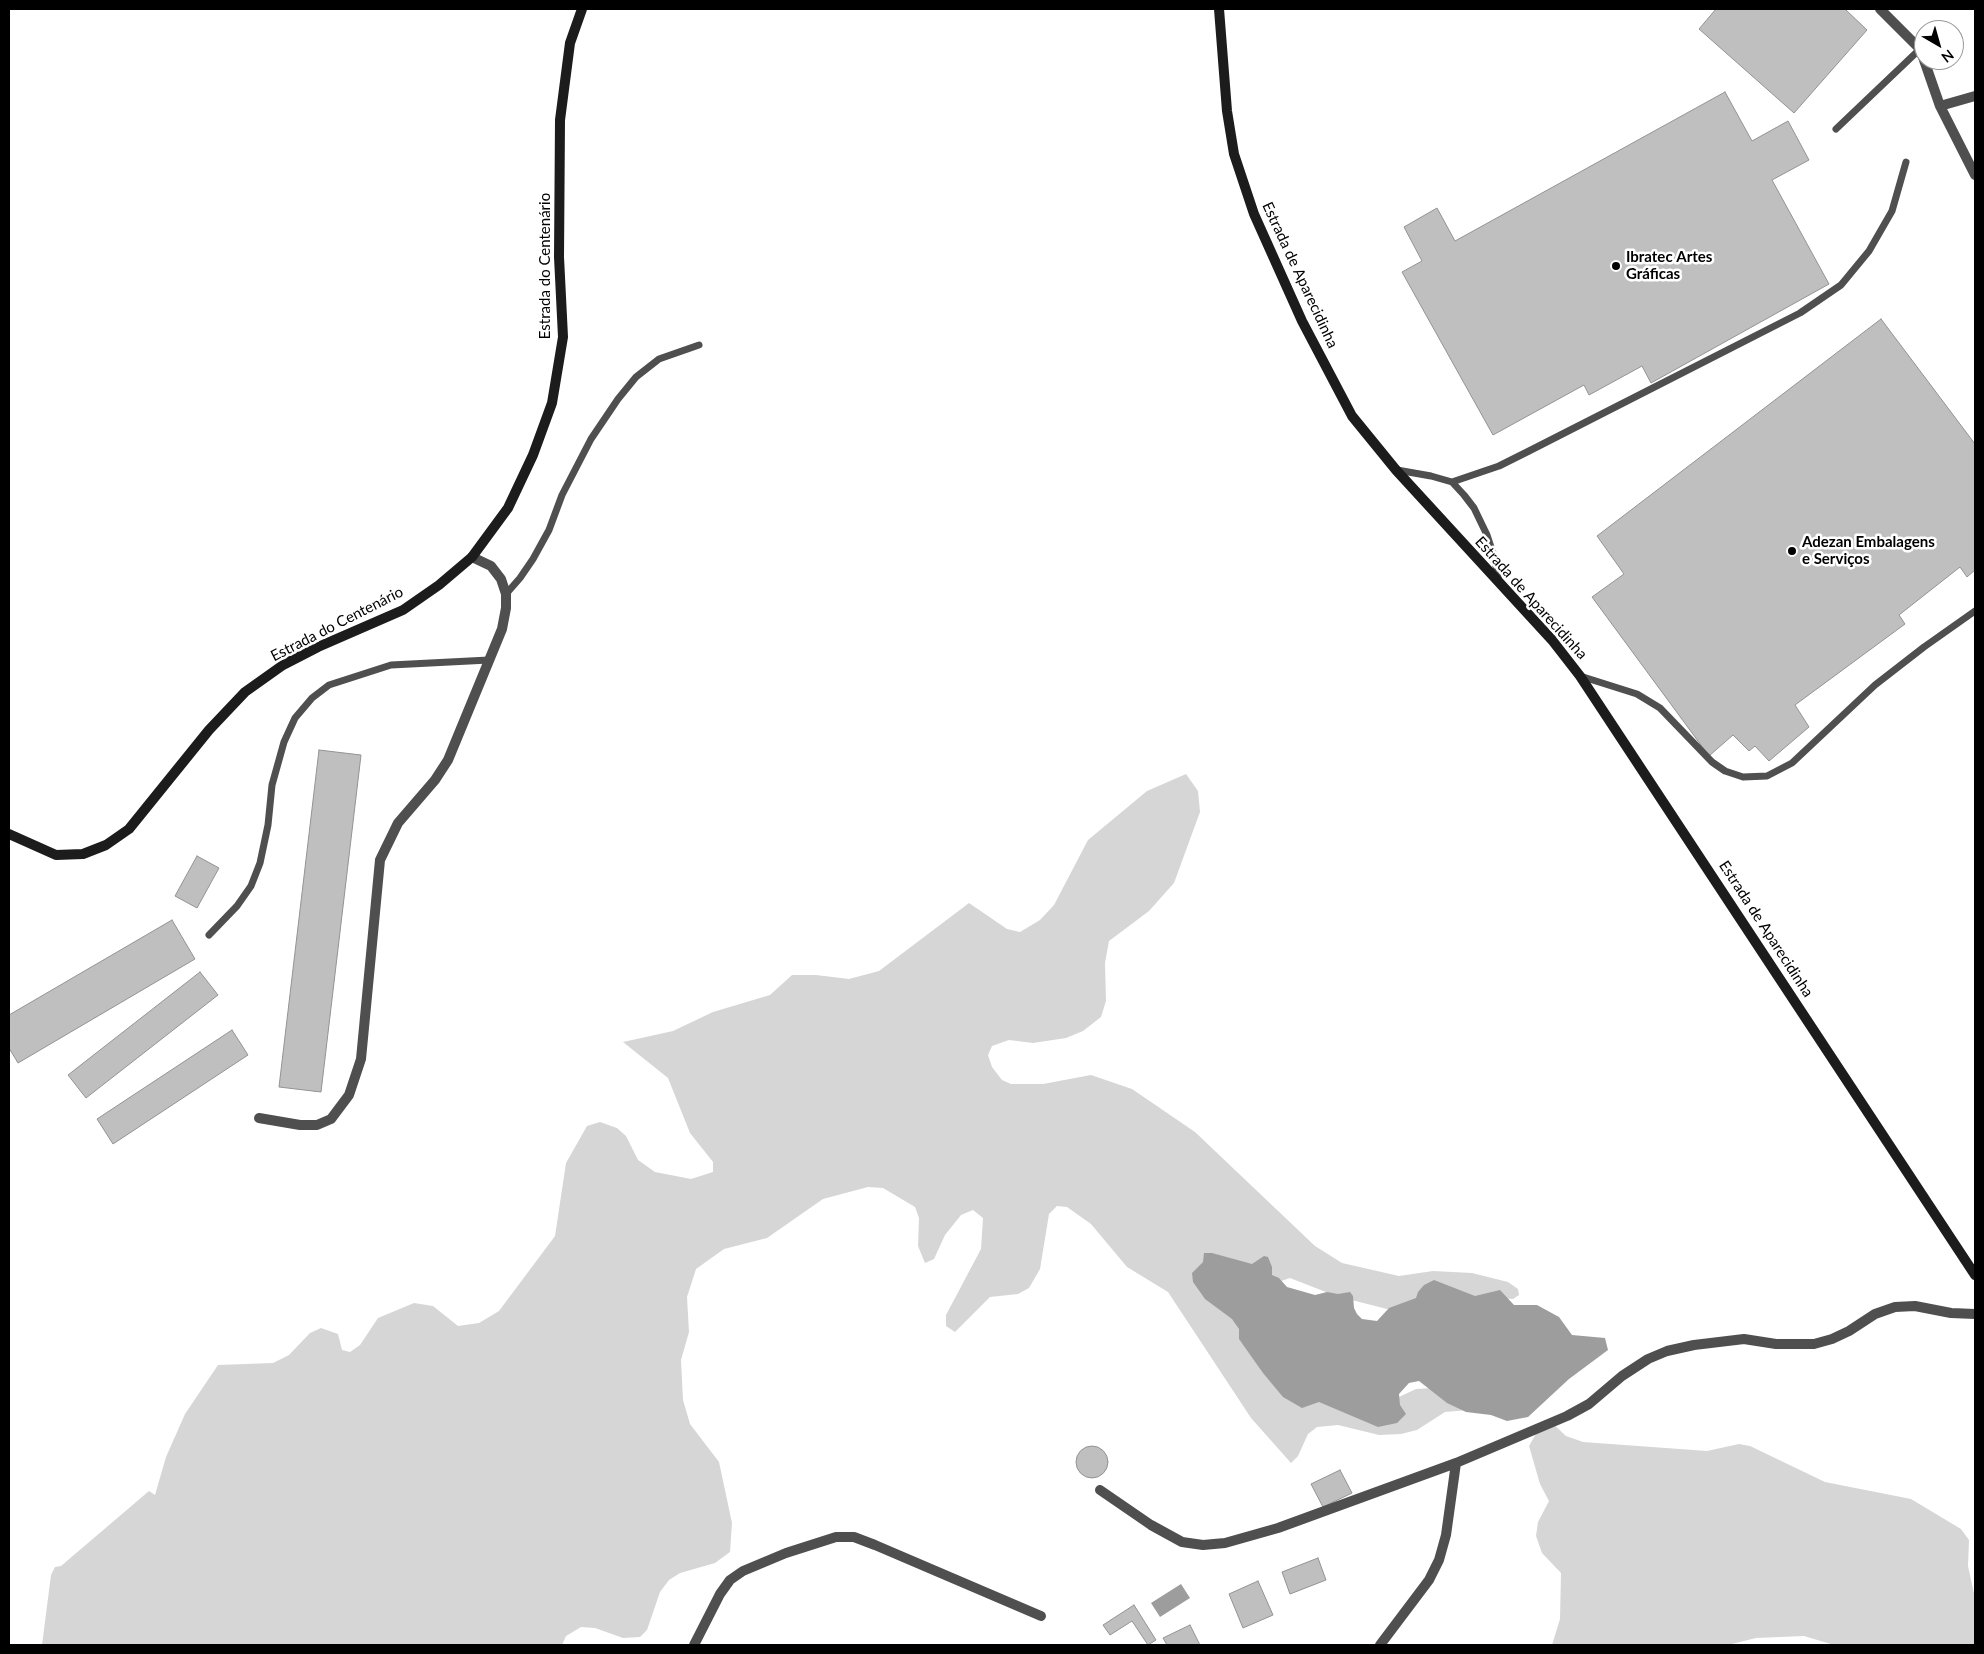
<!DOCTYPE html>
<html>
<head>
<meta charset="utf-8">
<style>
	body { margin:0 }
	#map { position:relative; width:1984px; height:1654px; overflow:hidden; background:#fff; font-family:Lato,sans-serif }
	canvas { display:block }
	.frame { position:absolute; inset:0; border:10px solid #000; pointer-events:none }
	.north { position:absolute; left:1914px; top:20px; width:50px; height:50px; box-sizing:border-box; background:#fff; border:1px solid #999; border-radius:50%; rotate:142deg; font-size:14px; font-weight:700; line-height:20px; text-align:center; color:#000 }
	.north::after { content:''; display:block; margin:auto; width:18px; height:22px; background:#000; clip-path:polygon(50% 0,100% 100%,50% 72%,0 100%) }
</style>
</head>
<body>
<div id="map">
<canvas width="1984" height="1654"></canvas>
<div class="frame"></div>
<div class="north">N</div>
</div>
<script>
const ctx = document.querySelector('canvas').getContext('2d');
ctx.lineJoin = 'round';
function fill(path, color) {
  ctx.fillStyle = color;
  ctx.fill(path, 'evenodd');
}
function shape(rows) {
  const path = new Path2D();
  for (const r of rows) {
    if (r.length === 3) {
      path.moveTo(r[0] + r[2], r[1]);
      path.arc(r[0], r[1], r[2], 0, 2 * Math.PI);
      continue;
    }
    path.moveTo(r[0], r[1]);
    for (let i = 2; i < r.length; i += 2) path.lineTo(r[i], r[i + 1]);
  }
  return path;
}
function stroke(path, color, width, dash) {
  ctx.strokeStyle = color;
  ctx.lineWidth = width;
  ctx.lineCap = dash ? 'butt' : 'round';
  ctx.setLineDash(dash || []);
  ctx.stroke(path);
}
function write(font, color, halo, rows, align = 'center') {
  ctx.font = font + ' Lato,sans-serif';
  ctx.lineWidth = 5;
  ctx.setLineDash([]);
  ctx.textBaseline = 'middle';
  ctx.strokeStyle = halo;
  ctx.fillStyle = color;
  for (const [text, x, y, turn = 0] of rows) {
    ctx.save();
    ctx.translate(x, y);
    ctx.rotate((+turn || 0) * Math.PI / 180);
    ctx.textAlign = isNaN(turn) ? turn : align;
    if (halo) ctx.strokeText(text, 0, 0);
    ctx.fillText(text, 0, 0);
    ctx.restore();
  }
}
const green = shape([
	[1186,774,1198,791,1200,812,1174,883,1149,911,1109,941,1105,963,1106,1001,1101,1017,1083,1031,1066,1038,1033,1043,1009,1040,992,1046,988,1055,992,1067,1002,1080,1011,1084,1043,1084,1091,1075,1132,1089,1195,1132,1315,1246,1342,1263,1399,1276,1433,1271,1472,1273,1508,1282,1518,1289,1519,1295,1513,1299,1457,1296,1387,1309,1336,1296,1290,1278,1254,1290,1386,1403,1416,1389,1433,1388,1468,1410,1445,1412,1417,1430,1401,1434,1379,1435,1338,1425,1317,1427,1308,1434,1298,1456,1291,1463,1251,1418,1168,1292,1127,1267,1091,1224,1067,1207,1057,1206,1049,1214,1040,1269,1029,1288,1018,1294,990,1297,955,1332,946,1326,946,1315,981,1249,983,1218,973,1210,961,1215,945,1235,934,1259,925,1263,918,1246,919,1218,915,1207,883,1188,868,1187,823,1199,767,1238,724,1249,696,1269,687,1297,689,1332,681,1360,683,1400,690,1424,719,1462,732,1523,730,1552,715,1563,680,1573,669,1580,660,1592,647,1630,640,1637,623,1638,595,1628,581,1627,566,1636,562,1645,42,1645,51,1575,55,1567,61,1566,149,1491,155,1495,166,1457,185,1414,218,1365,273,1363,289,1355,310,1333,321,1328,338,1334,342,1350,350,1352,360,1345,378,1318,414,1303,433,1306,458,1326,479,1323,499,1311,555,1236,566,1163,587,1126,600,1122,617,1128,626,1136,638,1160,655,1172,691,1179,713,1172,713,1162,690,1133,668,1078,623,1042,673,1031,713,1012,770,995,792,975,816,975,849,979,879,971,969,903,1007,929,1020,932,1040,920,1054,905,1088,840,1147,791],
	[1552,1423,1566,1436,1583,1442,1707,1451,1739,1444,1750,1446,1825,1482,1911,1499,1961,1529,1969,1540,1968,1566,1975,1598,1975,1645,1834,1645,1804,1636,1756,1638,1728,1645,1552,1645,1560,1619,1561,1573,1542,1553,1536,1536,1538,1522,1549,1501,1540,1484,1529,1446,1541,1425]
]);
const water = shape([
	[1204,1253,1212,1253,1252,1264,1264,1256,1268,1257,1272,1267,1272,1275,1279,1278,1287,1287,1315,1295,1327,1292,1338,1294,1350,1292,1353,1296,1354,1308,1357,1314,1362,1319,1377,1321,1389,1308,1416,1298,1418,1292,1424,1285,1434,1280,1475,1296,1500,1290,1514,1305,1537,1305,1559,1317,1572,1335,1605,1338,1608,1350,1569,1379,1528,1417,1507,1421,1491,1415,1466,1412,1447,1403,1419,1381,1409,1383,1399,1394,1400,1405,1406,1414,1397,1423,1378,1427,1319,1402,1302,1408,1283,1397,1263,1373,1239,1339,1239,1329,1232,1319,1205,1299,1193,1282,1192,1273,1203,1262],
	[1181,1584,1190,1598,1160,1617,1151,1603]
]);
const building = shape([
	[1716,9,1845,9,1867,30,1794,113,1699,29,1716,9],
	[1725,92,1752,141,1788,121,1809,160,1772,180,1829,284,1651,383,1642,366,1589,395,1584,385,1493,435,1402,272,1422,261,1404,227,1437,208,1455,241,1725,92],
	[1881,319,1975,444,1975,570,1967,577,1960,567,1899,615,1905,624,1795,705,1809,727,1769,761,1755,746,1749,751,1733,735,1709,756,1592,597,1624,574,1597,536,1881,319],
	[319,750,361,755,321,1092,279,1087,319,750],
	[197,856,219,868,197,908,175,896,197,856],
	[172,920,195,959,18,1063,9,1048,9,1015,172,920],
	[200,972,218,995,86,1098,68,1075,200,972],
	[232,1030,248,1055,113,1144,97,1119,232,1030],
	[1092,1462,16],
	[1340,1470,1352,1493,1323,1507,1311,1484,1340,1470],
	[1318,1558,1326,1580,1290,1594,1282,1572,1318,1558],
	[1258,1581,1273,1615,1243,1628,1229,1594,1258,1581],
	[1134,1605,1156,1640,1148,1645,1132,1621,1110,1635,1103,1625,1134,1605],
	[1190,1625,1200,1645,1167,1645,1163,1638,1190,1625]
]);
const lane = shape([
	[1836,129,1920,49],
	[1397,470,1431,476,1452,482,1464,495,1474,508,1487,535,1494,556,1499,582],
	[1452,482,1499,466,1529,451,1800,313,1841,285,1869,251,1892,211,1906,162],
	[506,594,520,578,533,559,549,530,562,495,591,439,618,399,636,377,659,359,699,345],
	[1580,676,1637,694,1660,708,1712,762,1725,771,1743,777,1767,776,1792,763,1875,685,1924,647,1975,611],
	[209,935,237,906,251,886,260,863,268,825,272,785,284,742,295,718,312,698,329,685,391,665,489,660]
]);
const street = shape([
	[1880,9,1920,49,1924,60],
	[1924,60,1940,106,1975,175],
	[1940,106,1975,96],
	[259,1118,300,1125,317,1125,331,1119,349,1095,361,1059,380,860,398,823,435,780,448,760,502,629,506,608,506,594,501,579,491,566,472,557],
	[1100,1490,1151,1525,1182,1542,1203,1545,1225,1543,1278,1528,1456,1463,1567,1416,1589,1404,1622,1376,1648,1359,1667,1351,1694,1345,1744,1339,1776,1344,1814,1344,1832,1339,1849,1331,1875,1314,1895,1307,1915,1306,1951,1313,1975,1314],
	[694,1645,720,1594,730,1580,743,1571,786,1553,836,1537,854,1537,875,1545,1041,1616],
	[1380,1645,1429,1580,1439,1560,1446,1535,1456,1463]
]);
const secondary = shape([
	[1219,9,1227,111,1234,154,1254,214,1302,321,1352,416,1396,470,1552,640,1580,676,1975,1275],
	[9,834,56,855,83,854,106,845,129,829,209,730,245,692,283,665,318,647,403,610,439,585,472,557,508,508,533,455,552,403,563,337,559,257,560,120,570,43,582,9]
]);
const markers = [
	[1616,266,5,"#000"],
	[1792,551,5,"#000"]
];
const poiNames = [
	["Ibratec Artes",1626,257],
	["Gráficas",1626,274],
	["Adezan Embalagens",1802,542],
	["e Serviços",1802,559]
];
const streetNames = [
	["Estrada do Centenário",545,266,-90],
	["Estrada de Aparecidinha",1300,275,65],
	["Estrada de Aparecidinha",1531,598,48],
	["Estrada do Centenário",337,624,-27],
	["Estrada de Aparecidinha",1766,929,57]
];
fill(green, '#d6d6d6');
fill(water, '#9d9d9d');
fill(building, '#bfbfbf');
stroke(building, '#939393', 1);
stroke(lane, '#4f4f4f', 7);
stroke(street, '#4f4f4f', 10);
stroke(secondary, '#1c1c1c', 10);
for (const [x, y, r, color] of markers) {
  const dot = new Path2D();
  dot.arc(x, y, r, 0, 2 * Math.PI);
  ctx.fillStyle = color;
  ctx.fill(dot);
  stroke(dot, '#fff', 2);
}
write('bold 15px', '#000', '#fff', poiNames, 'left');
write('15px', '#000', '#fff', streetNames);
</script>
</body>
</html>
